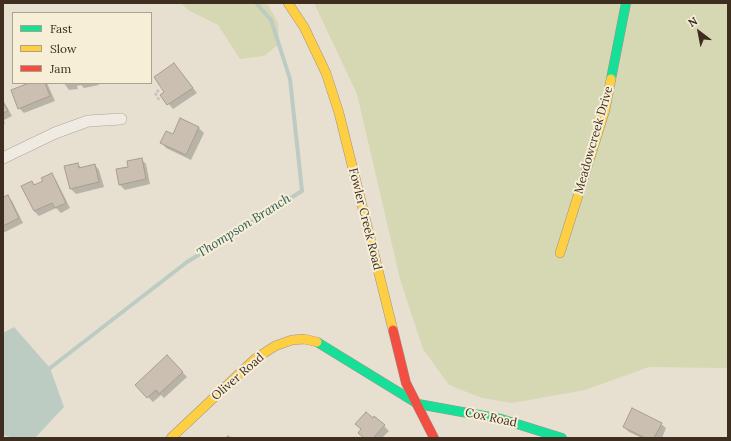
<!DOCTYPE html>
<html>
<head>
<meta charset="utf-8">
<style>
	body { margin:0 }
	#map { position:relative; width:731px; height:441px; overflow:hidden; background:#e7e0d1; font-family:Lora,serif }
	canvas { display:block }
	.frame { position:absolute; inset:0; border:4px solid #3d2e20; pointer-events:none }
	.legend { position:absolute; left:12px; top:12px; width:140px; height:72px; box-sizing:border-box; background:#f7eed8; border:1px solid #ada18e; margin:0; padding:5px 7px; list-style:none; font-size:12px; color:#3d2e20 }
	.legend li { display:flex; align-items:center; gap:8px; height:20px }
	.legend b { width:20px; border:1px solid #ada18e }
	.north { position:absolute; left:679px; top:12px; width:40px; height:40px; -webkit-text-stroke:3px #f7eed8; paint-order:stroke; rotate:328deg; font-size:11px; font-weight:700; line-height:16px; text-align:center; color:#3d2e20 }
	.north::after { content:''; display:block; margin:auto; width:14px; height:18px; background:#3d2e20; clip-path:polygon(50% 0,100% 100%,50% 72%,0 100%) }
</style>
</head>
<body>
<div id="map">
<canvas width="731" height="441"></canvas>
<div class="frame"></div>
<ul class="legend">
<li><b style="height:5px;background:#16e098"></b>Fast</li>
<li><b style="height:5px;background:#ffcf43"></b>Slow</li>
<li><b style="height:5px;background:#f24e42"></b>Jam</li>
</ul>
<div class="north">N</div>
</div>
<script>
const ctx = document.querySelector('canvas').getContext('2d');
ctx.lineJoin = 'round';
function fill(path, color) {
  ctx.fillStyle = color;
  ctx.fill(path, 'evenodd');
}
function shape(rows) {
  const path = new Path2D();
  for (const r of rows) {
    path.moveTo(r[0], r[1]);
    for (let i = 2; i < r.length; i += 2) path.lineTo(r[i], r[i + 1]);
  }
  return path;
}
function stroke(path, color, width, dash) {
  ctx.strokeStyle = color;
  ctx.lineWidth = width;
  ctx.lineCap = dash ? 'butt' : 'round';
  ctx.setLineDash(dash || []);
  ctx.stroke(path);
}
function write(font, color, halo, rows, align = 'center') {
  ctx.font = font + ' Lora,serif';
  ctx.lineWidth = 4;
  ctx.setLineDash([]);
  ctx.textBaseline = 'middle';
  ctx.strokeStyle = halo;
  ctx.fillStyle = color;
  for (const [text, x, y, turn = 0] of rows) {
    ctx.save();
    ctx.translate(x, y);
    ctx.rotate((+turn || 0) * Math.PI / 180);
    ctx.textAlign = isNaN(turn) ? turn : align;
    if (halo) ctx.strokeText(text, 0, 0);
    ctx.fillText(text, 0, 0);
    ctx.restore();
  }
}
const green = shape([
	[180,3,267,3,278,23,279,44,264,56,240,59,218,25,190,11],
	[314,3,728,3,728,368,649,367,585,390,512,403,482,398,449,385,423,349,400,279,357,94]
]);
const water = shape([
	[14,327,50,368,64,407,35,438,14,438,3,435,3,333]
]);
const shadow = shape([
	[186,79,197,93,173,109,161,95],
	[32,83,47,83,55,101,24,113,19,108],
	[64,83,98,83,99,85,84,88,81,85,77,86,78,89,69,90],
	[3,100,12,116,4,120,5,124,3,125],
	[181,119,199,128,204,133,191,160,166,148,162,143,173,135],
	[141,159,146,164,150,184,125,190,120,185,130,168],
	[77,164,82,168,95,165,99,170,104,187,76,194,71,189],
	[51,175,56,180,70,208,61,213,56,208,39,216,34,211,22,186,32,182,36,186,44,182],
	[7,196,12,201,23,223,3,233,3,198],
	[167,356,187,377,164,398,161,395,153,402,136,385],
	[661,424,666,428,662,438,642,438,629,432,624,427],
	[384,426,389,431,382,438,365,438,362,430],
	[228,435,232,438,225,438]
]);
const stream = shape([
	[50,368,187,262,302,191,290,79,271,20,256,3]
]);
const building = shape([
	[174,63,193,88,167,105,160,95,164,92,154,77,174,63],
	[29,83,45,83,50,96,18,109,11,90,29,83],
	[3,102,8,111,3,113,3,102],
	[180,118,199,127,186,155,160,143,166,131,173,134,180,118],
	[142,158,146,179,119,185,116,169,128,167,127,161,142,158],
	[78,163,79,168,95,164,99,182,70,189,64,166,78,163],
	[52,173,66,203,55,208,52,203,34,211,21,186,32,181,34,185,43,181,41,178,52,173],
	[8,195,19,218,3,226,3,197,8,195],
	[167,355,183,372,159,394,156,390,147,398,135,385,167,355],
	[632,408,662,423,654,438,645,438,623,427,632,408],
	[366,412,373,418,374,416,385,425,373,438,364,438,358,433,361,429,355,424,366,412]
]);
const path = shape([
	[159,100,155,93,162,88]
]);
const street = shape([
	[3,158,55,133,88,121,121,119]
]);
const fast = shape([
	[611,79,626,3],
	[317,342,418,404,501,419,562,438]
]);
const slow = shape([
	[288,3,304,27,326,73,339,113,393,330],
	[560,253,605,110,611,79],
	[171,438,255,359,275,346,292,340,304,339,317,342]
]);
const jam = shape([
	[393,330,406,383,434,438]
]);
const streetNames = [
	["Meadowcreek Drive",594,140,-74],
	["Fowler Creek Road",365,219,76],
	["Oliver Road",238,377,-41],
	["Cox Road",491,418,12]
];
const waterNames = [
	["Thompson Branch",244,226,-32]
];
fill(green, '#d6d7b3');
fill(water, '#bcccc2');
fill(shadow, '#0003');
stroke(stream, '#bcccc2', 4);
fill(building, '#cbbfb2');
stroke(building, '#a89c90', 1);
stroke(street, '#ada599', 12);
stroke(fast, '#9c958a', 10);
stroke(slow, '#9c958a', 10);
stroke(jam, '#9c958a', 10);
stroke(path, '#c8c2b9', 2.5, [3, 2]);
stroke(street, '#efebe3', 11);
stroke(fast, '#16e098', 9);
stroke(slow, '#ffcf43', 9);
stroke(jam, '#f24e42', 9);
write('12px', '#3d2e20', '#f7eed8', streetNames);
write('italic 13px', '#2f5d5a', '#f7eed8', waterNames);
</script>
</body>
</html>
